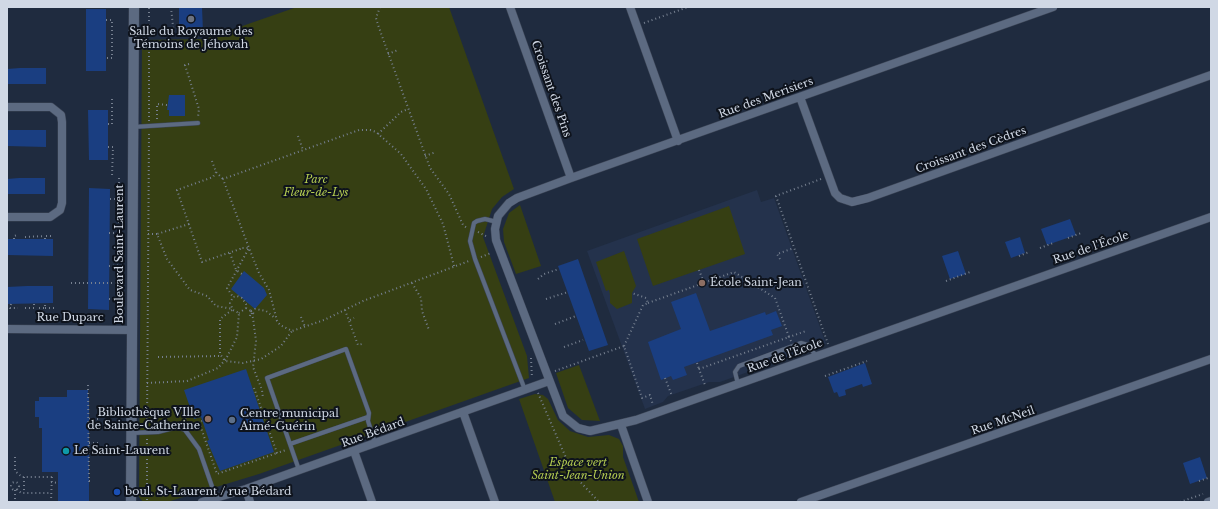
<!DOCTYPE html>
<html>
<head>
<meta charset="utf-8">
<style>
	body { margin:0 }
	#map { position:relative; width:1218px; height:509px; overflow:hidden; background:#1f2b3f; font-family:"Libre Baskerville",serif }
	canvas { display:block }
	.frame { position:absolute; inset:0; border:8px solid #d0d8e5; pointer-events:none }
</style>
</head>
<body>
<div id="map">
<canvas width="1218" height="509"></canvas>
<div class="frame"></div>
</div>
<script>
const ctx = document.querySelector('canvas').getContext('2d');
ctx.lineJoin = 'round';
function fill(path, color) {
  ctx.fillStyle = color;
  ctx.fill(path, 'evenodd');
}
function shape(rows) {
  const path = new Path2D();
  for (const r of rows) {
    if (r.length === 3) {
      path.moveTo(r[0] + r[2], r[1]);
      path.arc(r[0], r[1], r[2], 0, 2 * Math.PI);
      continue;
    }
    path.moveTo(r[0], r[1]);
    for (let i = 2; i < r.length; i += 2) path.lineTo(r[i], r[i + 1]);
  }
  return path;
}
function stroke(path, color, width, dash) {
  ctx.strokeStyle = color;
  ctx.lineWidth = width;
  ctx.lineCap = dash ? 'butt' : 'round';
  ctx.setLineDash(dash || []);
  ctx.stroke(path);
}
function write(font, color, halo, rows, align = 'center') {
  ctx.font = font + ' "Libre Baskerville",serif';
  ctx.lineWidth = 4;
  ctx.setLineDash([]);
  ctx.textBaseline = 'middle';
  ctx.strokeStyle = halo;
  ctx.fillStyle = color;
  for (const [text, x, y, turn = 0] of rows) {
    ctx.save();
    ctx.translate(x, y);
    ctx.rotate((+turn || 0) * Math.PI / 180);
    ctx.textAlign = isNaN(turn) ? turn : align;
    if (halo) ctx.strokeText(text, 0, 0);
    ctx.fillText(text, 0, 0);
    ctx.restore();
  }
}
const built = shape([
	[757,190,761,202,774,198,826,344,720,382,709,382,668,396,663,402,645,409,587,251]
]);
const green = shape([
	[297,7,449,7,514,189,502,197,492,209,483,237,527,356,529,378,259,474,167,502,143,502,139,497,142,40,205,39],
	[520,205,541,266,516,274,504,242,503,229,509,213],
	[729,206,745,254,653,286,637,239],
	[624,251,636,286,632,293,632,303,617,309,610,303,610,295,609,290,606,291,596,262],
	[579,365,600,421,582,420,568,408,556,373],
	[535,394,543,395,548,399,558,420,570,431,588,437,609,435,619,439,623,446,623,457,639,502,555,502,519,399]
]);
const building = shape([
	[179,7,202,7,203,32,179,32],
	[86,9,106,9,106,71,86,71],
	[20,68,46,68,46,84,7,84,7,69],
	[169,95,185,95,185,116,169,116,169,110,167,110],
	[88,110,108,110,108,160,89,160],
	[7,130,46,130,46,147,7,146],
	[19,178,45,178,45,194,7,194,7,179],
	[89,188,110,189,109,310,88,309],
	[1070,219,1076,235,1047,245,1041,229],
	[1020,237,1025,253,1011,258,1005,242],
	[7,239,53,239,53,256,7,255],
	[958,251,966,274,950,279,942,256],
	[578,259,608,345,589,351,558,266],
	[244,271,264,288,267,295,255,309,231,289],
	[27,286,53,286,53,303,7,304,7,287],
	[696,293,710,331,765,312,766,315,776,311,782,326,771,330,773,335,684,367,687,375,673,380,671,376,661,380,648,342,681,329,671,302],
	[865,363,872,384,863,387,862,384,845,390,846,395,839,397,837,392,834,393,828,377],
	[246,369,274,452,220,471,207,441,209,440,201,417,194,419,184,390],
	[67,390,88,390,88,398,89,398,89,502,58,502,58,472,42,472,42,428,39,428,39,417,35,417,35,401,39,401,39,397,67,397],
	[1200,457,1207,478,1190,484,1183,463]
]);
const path = shape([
	[171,7,174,36],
	[380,7,376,18,378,25,430,168,449,194,463,225,467,228],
	[106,20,112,20,112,58,107,58],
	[644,23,688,7],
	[388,54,398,50],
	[189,64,185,65,199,109,198,117],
	[157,119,157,104,167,105],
	[149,121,149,7],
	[108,124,112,124,112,96],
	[378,134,401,112,408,109],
	[298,136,303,150],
	[108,147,113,147,112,176],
	[425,156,436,152],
	[212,161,216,172,223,179],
	[216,172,213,177,177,190,202,262,240,249,240,248,249,248,227,288,233,297],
	[821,179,776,196,828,344],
	[110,199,118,199],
	[189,224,157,234,167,259,190,290,207,296,216,306,233,309],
	[478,232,486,236],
	[109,233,119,233,119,177],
	[148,234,157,234],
	[25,237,45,236],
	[1068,238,1081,233],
	[14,239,14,236,17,235],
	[45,239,45,236,53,236],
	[1040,248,1053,243],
	[230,253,236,270,242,274],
	[1019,256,1029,252],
	[481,257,491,253],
	[780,259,777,254,794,248],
	[109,266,124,265],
	[454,266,443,224,426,189,401,154,376,132,370,130,359,130,223,179,249,248,259,273,269,290,277,321,280,325,292,331,324,320,363,301,469,261],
	[699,270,704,283],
	[538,279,544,274,559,269],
	[946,281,970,272],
	[71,283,117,283],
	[412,283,421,298,422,311,429,330],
	[109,299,123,300],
	[546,299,568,292],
	[117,300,117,266],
	[648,303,734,272,775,298,789,337,699,369,705,385],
	[11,304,10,308,18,308],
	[25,308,34,308,34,303],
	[39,308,45,308,45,303],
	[45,308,55,308],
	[246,308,251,311,253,318,256,341,253,367,262,390,263,398],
	[232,310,220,319,220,354,225,361,243,363,261,359,281,346,292,331],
	[345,310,358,345,362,344],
	[251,311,255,309,266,311,275,318],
	[250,316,251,311,254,314],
	[301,317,305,327],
	[350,320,354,318],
	[555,324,576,316],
	[791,341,789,337,806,331],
	[624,346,643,305,648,303,646,298,632,293],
	[564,347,583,340],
	[158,357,220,356],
	[531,358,532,378],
	[697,363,699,369],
	[555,371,624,346,642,398,650,395,653,405],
	[825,376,867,361],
	[665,378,672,396],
	[147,383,187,381,218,368,226,359,237,337,239,313,233,310,230,303,233,297,237,296,242,298,246,304,246,308,239,313],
	[88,385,89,481,92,481],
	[254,388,277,453,286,450],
	[538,393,573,474,599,502],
	[89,419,101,419],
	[199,422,217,474,277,453],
	[186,423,185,420,191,410],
	[190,425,202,421],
	[147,427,149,131],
	[269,429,277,426],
	[147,439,147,502],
	[89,443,101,443],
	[15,457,15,471,22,477,52,477],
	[24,477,24,493],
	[1199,481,1211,477],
	[15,486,4],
	[51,482,58,483],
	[17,489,21,493,51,493],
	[15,490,15,502],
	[51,502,52,474],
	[1180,502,1203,494]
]);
const service = shape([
	[133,127,198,123],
	[497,222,485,219,477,221,474,223,470,241,475,259,525,390],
	[738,384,735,372,739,366,801,343,808,345,816,356],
	[132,433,158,432,177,427,185,430,199,449,216,498],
	[290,444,368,417],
	[299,470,267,378,346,349,369,413,368,421,375,443]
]);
const minor = shape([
	[510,7,571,178],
	[630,7,678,141],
	[1053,7,571,178,517,198,509,203,498,216,495,229,496,240,563,416,578,428,590,431,636,420,1211,217],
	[800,97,835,193,840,198,852,202,868,198,1211,75],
	[7,107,51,107,61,115,62,122,62,203,60,210,50,217,7,217],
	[7,329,132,330],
	[463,412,495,502],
	[621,425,648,502],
	[354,451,372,502],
	[246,489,250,502],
	[202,502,246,489,549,381],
	[801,502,1211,359],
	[1208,502,1211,501]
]);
const tertiary = shape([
	[131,502,134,7]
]);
const markers = [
	[191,19,4,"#6b7280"],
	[702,283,4,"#8d6e63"],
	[208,419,4,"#8d6e63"],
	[232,420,4,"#5c6f8a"],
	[66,451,4,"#0f9aa8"],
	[117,492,4,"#1a4fb4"]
];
const poiNames = [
	["Salle du Royaume des",191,32,"center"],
	["Témoins de Jéhovah",191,45,"center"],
	["École Saint-Jean",710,283],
	["Bibliothèque VIlle",200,413,"right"],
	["de Sainte-Catherine",200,426,"right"],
	["Centre municipal",240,414],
	["Aimé-Guérin",240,427],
	["Le Saint-Laurent",74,451],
	["boul. St-Laurent / rue Bédard",125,492]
];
const streetNames = [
	["Croissant des Pins",551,89,71],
	["Rue des Merisiers",766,98,-20],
	["Croissant des Cèdres",971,150,-20],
	["Rue de l'École",1091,248,-19],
	["Boulevard Saint-Laurent",120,254,-90],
	["Rue Duparc",70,318],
	["Rue de l'École",785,356,-20],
	["Rue McNeil",1003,421,-19],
	["Rue Bédard",373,433,-20]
];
const parkNames = [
	["Parc",316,180],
	["Fleur-de-Lys",316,193],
	["Espace vert",578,463],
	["Saint-Jean-Union",578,476]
];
fill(built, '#24324c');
fill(green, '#363f13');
fill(building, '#1a3e81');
stroke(service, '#3d4657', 5);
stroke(minor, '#3d4657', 9);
stroke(tertiary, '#3d4657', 11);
stroke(path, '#768090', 2, [1, 3]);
stroke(service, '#5c6a81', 4);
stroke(minor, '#5c6a81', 8);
stroke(tertiary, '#5c6a81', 10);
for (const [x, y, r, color] of markers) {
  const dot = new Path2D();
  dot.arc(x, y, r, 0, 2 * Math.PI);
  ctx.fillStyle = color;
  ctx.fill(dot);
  stroke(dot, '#0e131c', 1.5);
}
write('11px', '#d0d8e5', '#0e131c', poiNames, 'left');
write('11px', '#d0d8e5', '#0e131c', streetNames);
write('italic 11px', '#b4cc51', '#0e131c', parkNames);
</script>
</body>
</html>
